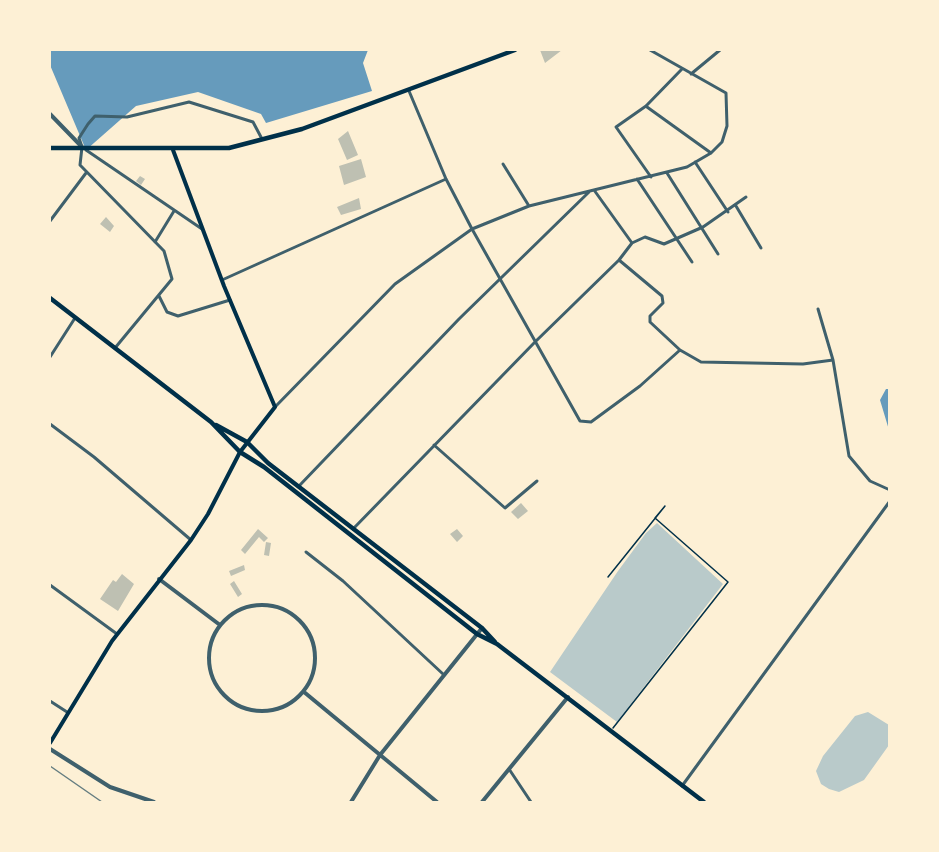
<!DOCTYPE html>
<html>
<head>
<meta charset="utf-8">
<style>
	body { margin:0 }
	#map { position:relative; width:939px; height:852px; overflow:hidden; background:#fdf0d5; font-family:"Times New Roman",serif }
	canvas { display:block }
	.frame { position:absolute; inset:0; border:51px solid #fdf0d5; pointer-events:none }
</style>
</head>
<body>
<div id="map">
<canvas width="939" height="852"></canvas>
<div class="frame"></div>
</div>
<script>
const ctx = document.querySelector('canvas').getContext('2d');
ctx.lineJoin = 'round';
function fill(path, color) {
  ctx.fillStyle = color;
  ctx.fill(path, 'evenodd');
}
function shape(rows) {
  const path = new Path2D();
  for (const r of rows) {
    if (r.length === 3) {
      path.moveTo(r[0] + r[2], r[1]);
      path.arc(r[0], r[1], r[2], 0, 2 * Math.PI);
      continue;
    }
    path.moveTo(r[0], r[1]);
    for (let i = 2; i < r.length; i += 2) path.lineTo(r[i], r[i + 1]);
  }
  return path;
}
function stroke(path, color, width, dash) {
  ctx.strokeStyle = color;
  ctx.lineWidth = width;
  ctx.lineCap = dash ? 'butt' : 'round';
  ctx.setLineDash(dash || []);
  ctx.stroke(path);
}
const green = shape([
	[657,523,723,584,617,722,550,672,618,571,646,533],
	[868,712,889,725,889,745,864,780,839,792,829,789,821,784,816,771,823,756,855,716]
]);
const water = shape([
	[50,50,368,50,363,63,372,91,266,123,261,114,198,92,136,106,86,150,50,65],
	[886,389,889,389,889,430,880,400]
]);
const building = shape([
	[540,50,562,50,545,63],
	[348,131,358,155,347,160,338,139],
	[361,159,366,177,344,185,339,166],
	[140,176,145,179,141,185,136,181],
	[359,198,361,209,341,215,337,207],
	[106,217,114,226,110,232,100,224],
	[521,503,528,511,518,519,511,512],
	[258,529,268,538,264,542,259,537,245,554,241,550],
	[457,529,463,536,457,542,450,534],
	[266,542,271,543,269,556,264,555],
	[244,565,245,570,231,576,229,571],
	[122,574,134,584,118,611,100,599,113,580,116,582],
	[234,581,242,594,238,597,230,584]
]);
const path = shape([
	[608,577,665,506,655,518,728,582,613,728]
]);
const minor = shape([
	[691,74,720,50],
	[409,91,446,179,472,229,580,421,591,422,640,386,680,350,701,362,803,364,833,360],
	[647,107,711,153],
	[86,150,202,229],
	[695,162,728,212],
	[503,164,529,206],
	[667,173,718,254],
	[651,177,616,127,646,106,682,69],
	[637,179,692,262],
	[594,190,632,243,645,237,664,244,703,227,746,197],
	[736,206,761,248],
	[50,221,86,173],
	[155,242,174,211],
	[619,260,632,243],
	[222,280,446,179],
	[159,296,167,312,178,316,230,300],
	[818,309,833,360,849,456,870,481,890,490],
	[115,348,172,279,164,251,80,165,82,147,79,138,88,124,95,116,127,117,189,102,253,122,262,139],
	[50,357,75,318],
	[275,407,395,284,472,229,529,206,687,167,711,153,722,142,727,126,726,93,650,50],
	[50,424,94,457,191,540],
	[434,445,505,508,537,481],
	[299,486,459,319,589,192],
	[353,529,535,342,619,260,662,296,663,303,650,316,650,322,680,350],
	[306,552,343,581,443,674],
	[50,585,117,634],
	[50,701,67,712],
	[509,769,531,802],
	[682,786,890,501]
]);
const tertiary = shape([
	[50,114,82,147],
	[159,579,220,625],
	[262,658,53],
	[304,692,437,802],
	[50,749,110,787,154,802],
	[351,802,380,755,482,628],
	[482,802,568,697]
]);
const secondary = shape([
	[50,743,112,641,191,540,208,514,240,452,275,407,224,286,173,150]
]);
const trunk = shape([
	[50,148,229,148,302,129,515,50],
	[50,298,211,422,240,452,264,467,477,634,497,644,704,802],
	[216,425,247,442,268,463,482,628,495,642]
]);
const rail = shape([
	[50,766,102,802]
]);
fill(green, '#b9caca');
fill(water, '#669bbc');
fill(building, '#bec0b2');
stroke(path, '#003049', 1.5);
stroke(minor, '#3f606c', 3);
stroke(tertiary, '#3f606c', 4);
stroke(secondary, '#003049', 4);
stroke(trunk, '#003049', 4.5);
stroke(rail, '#657d81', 1.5);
</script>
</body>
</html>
